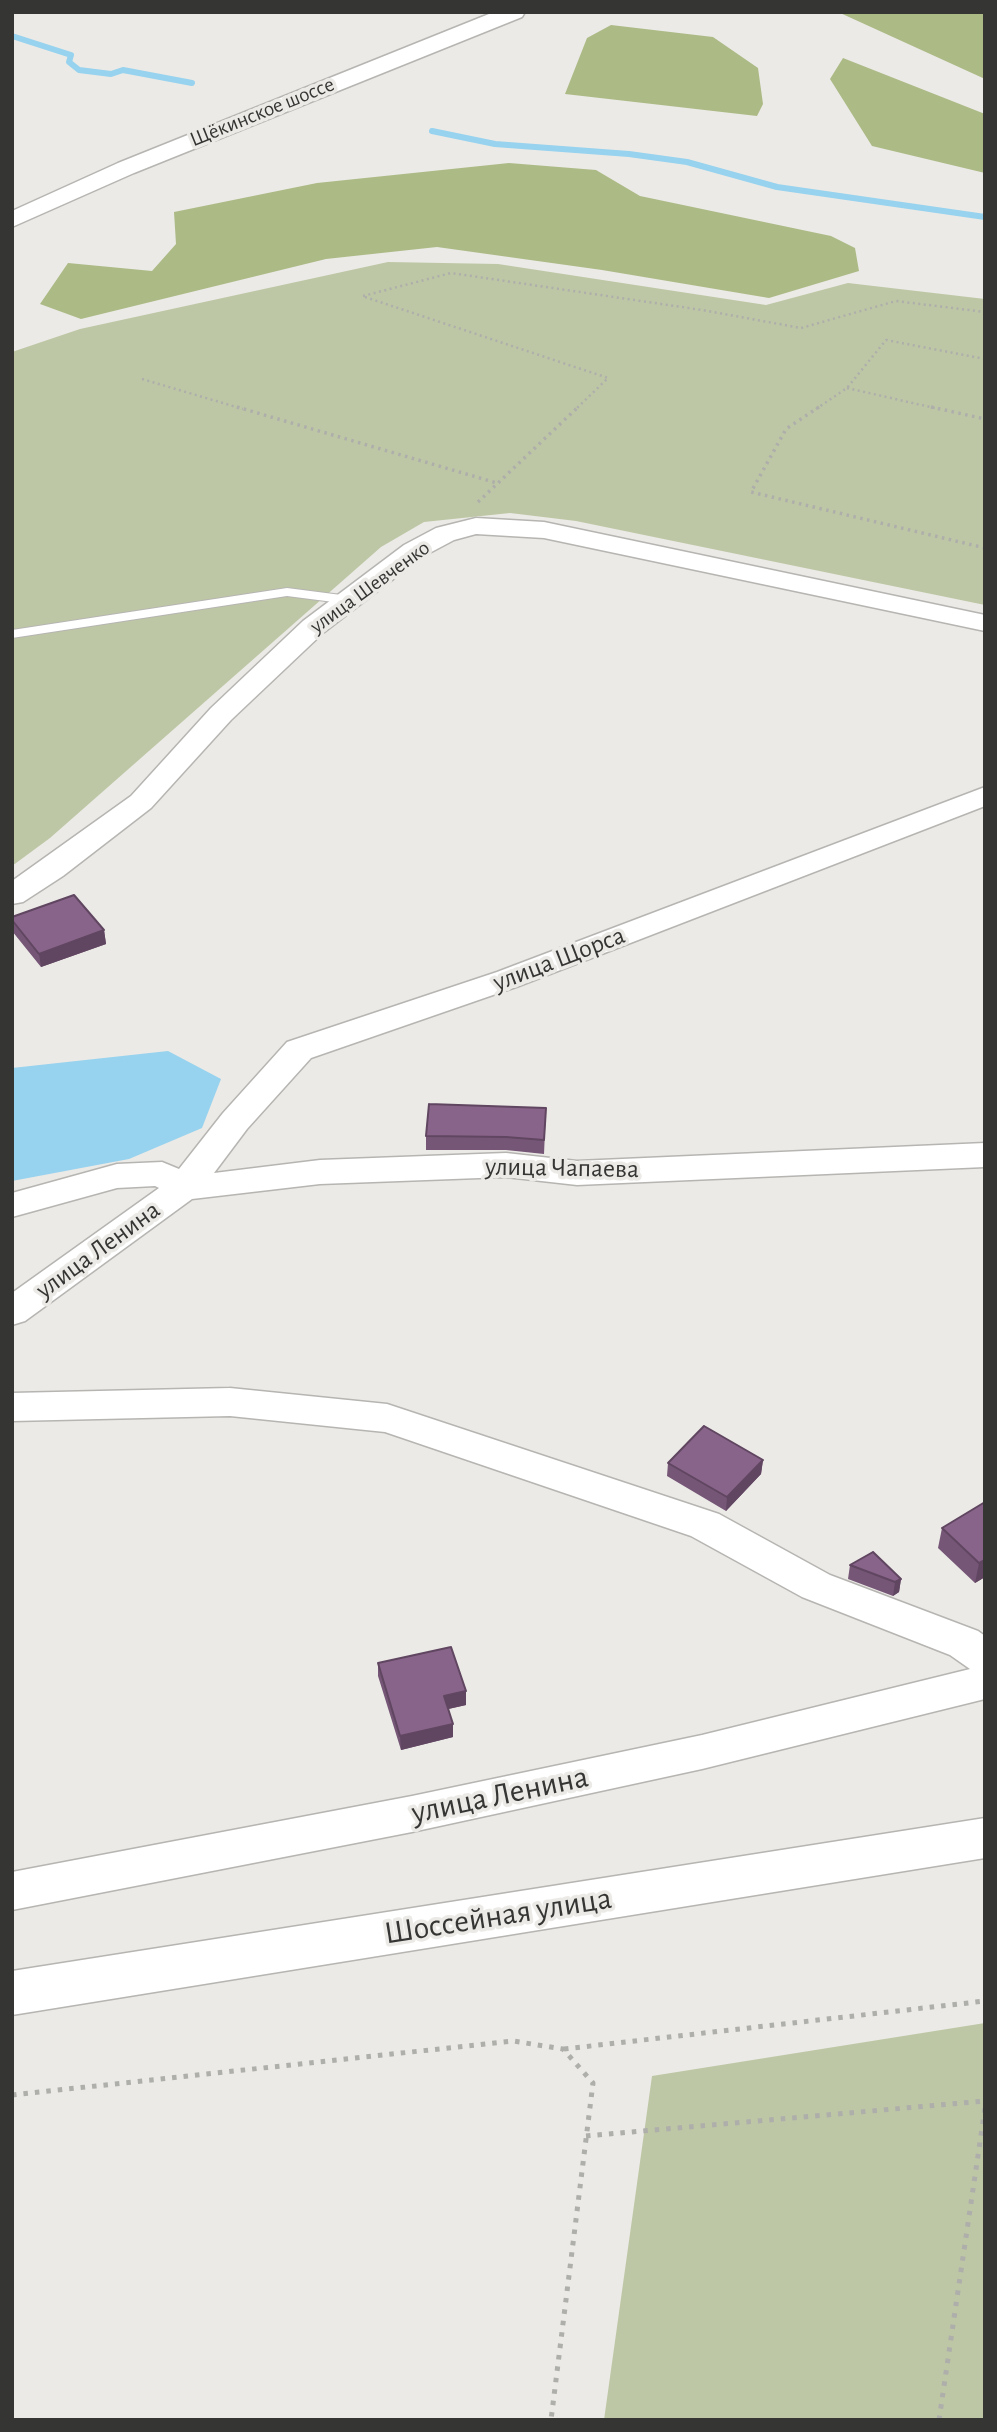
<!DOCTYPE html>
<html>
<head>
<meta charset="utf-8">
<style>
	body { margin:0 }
	#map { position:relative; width:997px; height:2432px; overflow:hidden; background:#ebeae6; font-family:"Alegreya Sans",sans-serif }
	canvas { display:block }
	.frame { position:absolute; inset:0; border:14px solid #353534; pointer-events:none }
</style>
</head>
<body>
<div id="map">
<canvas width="997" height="2432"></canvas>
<div class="frame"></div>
</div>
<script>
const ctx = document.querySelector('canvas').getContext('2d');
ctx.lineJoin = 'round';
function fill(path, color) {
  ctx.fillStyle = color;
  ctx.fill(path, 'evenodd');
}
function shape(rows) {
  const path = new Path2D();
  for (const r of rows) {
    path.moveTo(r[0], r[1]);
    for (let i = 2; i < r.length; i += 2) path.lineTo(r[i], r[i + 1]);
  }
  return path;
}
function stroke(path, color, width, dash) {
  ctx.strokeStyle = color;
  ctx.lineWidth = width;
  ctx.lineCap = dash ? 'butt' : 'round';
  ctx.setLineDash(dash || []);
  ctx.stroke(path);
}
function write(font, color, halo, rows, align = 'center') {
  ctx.font = font + ' "Alegreya Sans",sans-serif';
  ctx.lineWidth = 7;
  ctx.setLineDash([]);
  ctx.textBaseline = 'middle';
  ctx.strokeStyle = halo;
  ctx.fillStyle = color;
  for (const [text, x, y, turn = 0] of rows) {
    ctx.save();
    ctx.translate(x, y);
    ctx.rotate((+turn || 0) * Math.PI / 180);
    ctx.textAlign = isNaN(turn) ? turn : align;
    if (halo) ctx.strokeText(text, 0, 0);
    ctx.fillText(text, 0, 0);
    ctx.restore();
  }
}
const green = shape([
	[388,262,498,264,766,305,848,283,985,299,985,605,576,521,510,513,424,522,381,547,50,838,12,866,12,352,80,329],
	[985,2023,985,2420,604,2420,652,2076]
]);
const forest = shape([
	[838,12,985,12,985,79],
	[611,25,713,37,758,68,763,104,757,116,565,94,587,38],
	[843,58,985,114,985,173,872,146,830,79],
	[509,163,596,170,640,196,831,236,855,248,859,271,769,298,602,270,437,247,326,259,81,319,40,304,68,263,152,271,176,244,174,212,317,183]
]);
const water = shape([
	[168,1051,221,1079,202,1128,129,1159,12,1181,12,1068]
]);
const stream = shape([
	[12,36,71,55,69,62,79,70,111,74,123,70,192,83],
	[432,131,495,144,629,154,687,162,777,187,985,217]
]);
const pathFar2 = shape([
	[363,296,451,273,702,310,801,328,896,301,985,312],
	[365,297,608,378,576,409],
	[142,379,243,409],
	[847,388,939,409],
	[816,409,847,388,886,340,985,359]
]);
const pathFar1 = shape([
	[237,407,497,483],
	[819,407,786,429,751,492,985,548],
	[931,407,985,419],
	[478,502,578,407]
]);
const path = shape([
	[564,2049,985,2001],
	[12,2095,513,2041,563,2049,593,2083,551,2420],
	[586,2136,985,2101],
	[939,2420,985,2108]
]);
const service = shape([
	[287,588,349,596,356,600,349,604,287,596,12,638,12,630,287,588]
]);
const minor = shape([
	[476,518,544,522,985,615,985,631,544,538,476,534,454,540,422,557,323,633,231,720,151,808,63,876,23,902,12,904,12,881,131,796,211,708,303,621,404,545,436,528,476,518],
	[985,787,985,806,519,986,311,1058,247,1129,214,1173,320,1160,506,1153,577,1161,985,1143,985,1167,577,1185,506,1177,320,1184,192,1199,25,1321,12,1325,12,1293,159,1188,155,1186,117,1188,12,1217,12,1193,117,1164,162,1162,179,1169,223,1113,287,1042,497,972,985,787],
	[230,1388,387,1404,719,1514,830,1575,978,1631,985,1636,985,1699,702,1769,412,1832,12,1910,12,1872,412,1796,702,1735,970,1669,950,1655,802,1597,691,1536,385,1432,230,1416,12,1421,12,1393,230,1388]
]);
const secondary = shape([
	[985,1818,985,1858,12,2015,12,1971,985,1818]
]);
const primary = shape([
	[494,12,525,12,522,17,134,173,12,227,12,211,118,163,494,12]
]);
const wall = shape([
	[12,917,104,930,106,944,41,967,12,931],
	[546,1108,544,1154,506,1150,426,1150,426,1136],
	[763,1460,761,1474,726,1511,667,1476,668,1463],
	[985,1502,985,1577,975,1583,938,1548,942,1528],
	[850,1565,901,1579,899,1592,893,1596,848,1579],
	[378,1663,466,1705,448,1709,453,1737,401,1750,378,1676]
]);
const shadedWall = shape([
	[104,930,106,944,41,967,39,954],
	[763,1460,761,1474,726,1511,727,1497],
	[985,1560,985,1577,975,1583,979,1563],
	[901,1579,899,1592,893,1596,895,1582],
	[466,1691,466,1705,444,1710,444,1696],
	[453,1724,453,1737,401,1750,400,1736]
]);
const building = shape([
	[74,895,104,930,39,954,12,920,12,917,74,895],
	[429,1104,546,1108,544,1140,506,1137,426,1136,429,1104],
	[704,1426,763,1460,727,1497,668,1463,704,1426],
	[985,1502,985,1560,979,1563,942,1528,985,1502],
	[873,1552,901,1579,895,1582,850,1565,873,1552],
	[451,1647,466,1691,444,1696,453,1724,400,1736,378,1663,451,1647]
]);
const farStreetnames = [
	["Щёкинское шоссе",262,112,-22],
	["улица Шевченко",370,587,-36]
];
const streetNames = [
	["улица Щорса",559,959,-21],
	["улица Чапаева",562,1168,1],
	["улица Ленина",98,1250,-36]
];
const nearStreetnames = [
	["улица Ленина",500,1795,-12],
	["Шоссейная улица",498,1916,-9]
];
fill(green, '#bdc7a5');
fill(forest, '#acba86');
fill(water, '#97d2ee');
stroke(stream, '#97d2ee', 6);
stroke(service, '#b6b5b2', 2);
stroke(minor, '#b6b5b2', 3);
stroke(secondary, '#b6b5b2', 3);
stroke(primary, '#b6b5b2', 3);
stroke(pathFar2, '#aeaeab', 2.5, [2, 3.5]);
stroke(pathFar1, '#aeaeab', 3.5, [2.5, 4.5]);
stroke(path, '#aeaeab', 5, [4.5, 7]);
fill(service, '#fff');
fill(minor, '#fff');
fill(secondary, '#fff');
fill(primary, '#fff');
fill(wall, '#765677');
fill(shadedWall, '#604661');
fill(building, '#89648a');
stroke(building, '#604661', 2);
write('21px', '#353534', '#ebeae6', farStreetnames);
write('26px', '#353534', '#ebeae6', streetNames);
write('32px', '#353534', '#ebeae6', nearStreetnames);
</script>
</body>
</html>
